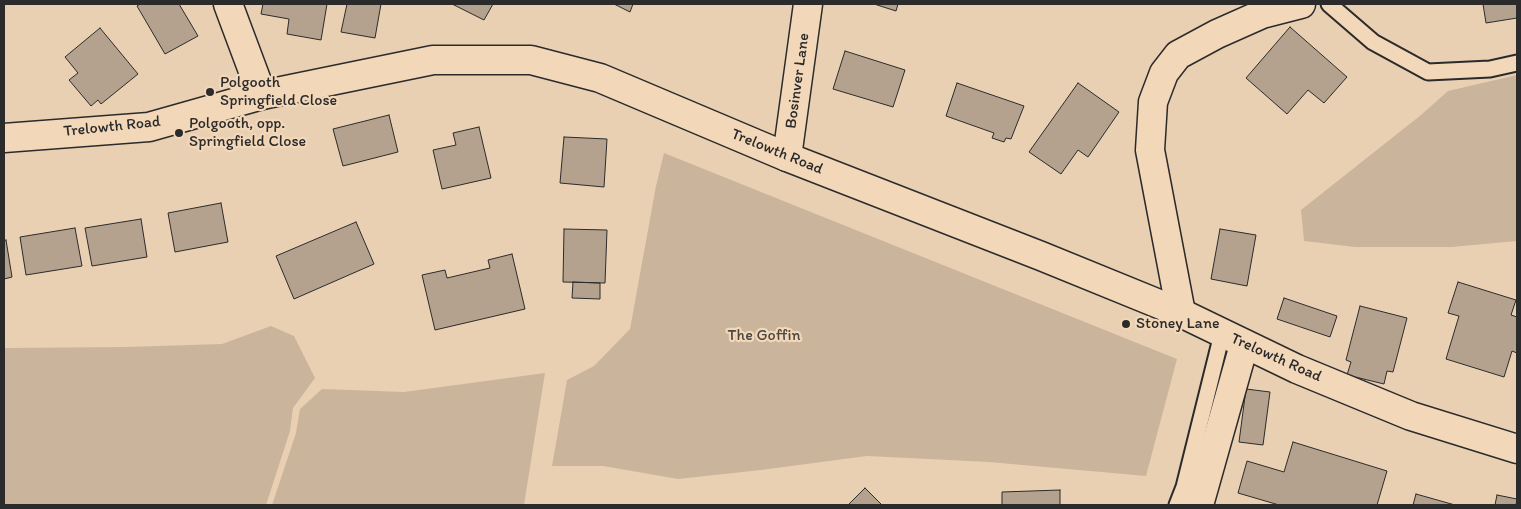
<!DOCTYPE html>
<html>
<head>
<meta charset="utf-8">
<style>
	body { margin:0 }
	#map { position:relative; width:1521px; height:509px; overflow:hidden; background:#ead0b3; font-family:Itim,sans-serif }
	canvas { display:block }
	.frame { position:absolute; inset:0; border:5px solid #2b2b2b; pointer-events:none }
</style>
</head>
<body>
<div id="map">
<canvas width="1521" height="509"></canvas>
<div class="frame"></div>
</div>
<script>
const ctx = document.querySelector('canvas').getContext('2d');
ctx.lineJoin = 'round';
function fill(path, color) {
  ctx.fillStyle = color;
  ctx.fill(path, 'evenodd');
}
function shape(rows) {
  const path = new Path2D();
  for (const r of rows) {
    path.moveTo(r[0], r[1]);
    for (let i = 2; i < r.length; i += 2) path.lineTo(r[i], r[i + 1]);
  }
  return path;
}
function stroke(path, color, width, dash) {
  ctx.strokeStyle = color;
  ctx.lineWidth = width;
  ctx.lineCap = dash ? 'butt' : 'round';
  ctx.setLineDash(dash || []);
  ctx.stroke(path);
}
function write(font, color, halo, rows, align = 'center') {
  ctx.font = font + ' Itim,sans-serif';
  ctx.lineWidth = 4.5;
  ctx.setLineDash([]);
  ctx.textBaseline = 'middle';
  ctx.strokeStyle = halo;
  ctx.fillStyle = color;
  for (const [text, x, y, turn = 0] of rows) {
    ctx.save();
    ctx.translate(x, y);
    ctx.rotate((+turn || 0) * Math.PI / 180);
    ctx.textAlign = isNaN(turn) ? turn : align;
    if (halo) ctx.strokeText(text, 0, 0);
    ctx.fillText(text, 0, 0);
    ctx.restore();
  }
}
const green = shape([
	[1517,75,1517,241,1452,247,1355,247,1304,241,1301,210,1421,115,1448,91],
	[664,153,1177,359,1146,476,989,462,867,456,761,470,678,479,603,466,552,466,567,380,594,366,630,329,656,186],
	[271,326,294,336,315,378,293,408,290,431,266,505,4,505,4,348,125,347,222,344],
	[545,373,524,505,272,505,296,433,300,409,322,389,404,392]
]);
const building = shape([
	[140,4,179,4,198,36,165,54,137,6,140,4],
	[263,4,327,4,321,40,287,34,289,19,261,14,263,4],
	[347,4,381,4,375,38,341,32,347,4],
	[452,4,493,4,484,20,452,4],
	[614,4,633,4,630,12,614,4],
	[874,4,898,4,896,11,874,4],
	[1483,4,1517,4,1517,18,1486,23,1483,4],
	[1290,27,1347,77,1324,103,1308,90,1287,114,1246,78,1290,27],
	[100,28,138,74,101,104,98,100,91,106,69,80,78,73,65,57,100,28],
	[845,51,905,70,893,107,833,89,845,51],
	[957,83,1024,106,1011,139,1006,138,1004,142,992,138,994,133,946,116,957,83],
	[1078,83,1119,112,1088,157,1078,150,1061,174,1029,152,1078,83],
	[389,115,398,152,343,166,333,129,389,115],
	[479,127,491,178,442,189,433,150,456,145,453,133,479,127],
	[564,137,607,139,604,187,560,183,564,137],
	[221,203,228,242,175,252,168,213,221,203],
	[141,219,147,257,92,266,85,228,141,219],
	[356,222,374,264,294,299,276,256,356,222],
	[75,228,82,266,26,275,20,237,75,228],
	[564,229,607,230,605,283,563,282,564,229],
	[1220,229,1256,235,1247,286,1211,279,1220,229],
	[6,240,12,277,4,279,4,241,6,240],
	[512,254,525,309,435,330,422,275,445,270,447,278,490,268,488,260,512,254],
	[573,282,600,283,600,299,572,298,573,282],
	[1458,282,1516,300,1511,315,1517,317,1517,353,1512,351,1504,377,1446,359,1459,316,1448,313,1458,282],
	[1284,298,1337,316,1330,337,1277,319,1284,298],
	[1360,306,1407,318,1393,372,1387,371,1384,384,1347,375,1351,362,1346,360,1360,306],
	[1246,389,1270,392,1263,445,1239,442,1246,389],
	[1293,442,1387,471,1377,505,1279,505,1238,493,1247,461,1284,472,1293,442],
	[865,488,882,505,848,505,865,488],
	[1060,490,1060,505,1002,505,1002,492,1060,490],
	[1416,494,1455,505,1413,505,1416,494],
	[1497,495,1517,499,1516,505,1495,505,1497,495]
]);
const service = shape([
	[1329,4,1373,42,1428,72,1490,69,1517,63],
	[1177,505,1184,487,1222,334]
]);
const minor = shape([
	[228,4,262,95],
	[787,157,808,4],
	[1181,313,1150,150,1153,102,1164,73,1178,55,1217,34,1262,14,1301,4],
	[1199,505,1244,345]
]);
const tertiary = shape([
	[4,138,149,127,262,95,433,60,531,60,600,78,787,157,1041,256,1181,313,1297,369,1411,416,1517,449]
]);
const markers = [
	[210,92,5,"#2b2b2b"],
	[179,133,5,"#2b2b2b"],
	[1126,324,5,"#2b2b2b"]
];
const streetNames = [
	["Bosinver Lane",798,81,-82],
	["Trelowth Road",112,127,-6],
	["Trelowth Road",777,152,22],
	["Trelowth Road",1276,358,24]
];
const poiNames = [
	["Polgooth",220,83],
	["Springfield Close",220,101],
	["Polgooth, opp.",189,124],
	["Springfield Close",189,142],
	["Stoney Lane",1136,324]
];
const parkNames = [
	["The Goffin",764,336]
];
fill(green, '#cab59c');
fill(building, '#b4a28e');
stroke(building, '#2b2b2b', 1);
stroke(service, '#2b2b2b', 19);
stroke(minor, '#2b2b2b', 31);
stroke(tertiary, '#2b2b2b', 31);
stroke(service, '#f2d7b9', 15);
stroke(minor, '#f2d7b9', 28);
stroke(tertiary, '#f2d7b9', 28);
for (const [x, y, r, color] of markers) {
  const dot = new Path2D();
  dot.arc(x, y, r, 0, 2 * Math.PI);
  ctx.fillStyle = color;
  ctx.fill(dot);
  stroke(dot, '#f2d7b9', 2);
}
write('16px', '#2b2b2b', '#f2d7b9', streetNames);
write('16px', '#2b2b2b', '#f2d7b9', poiNames, 'left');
write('16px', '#4b4742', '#f2d7b9', parkNames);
</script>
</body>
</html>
